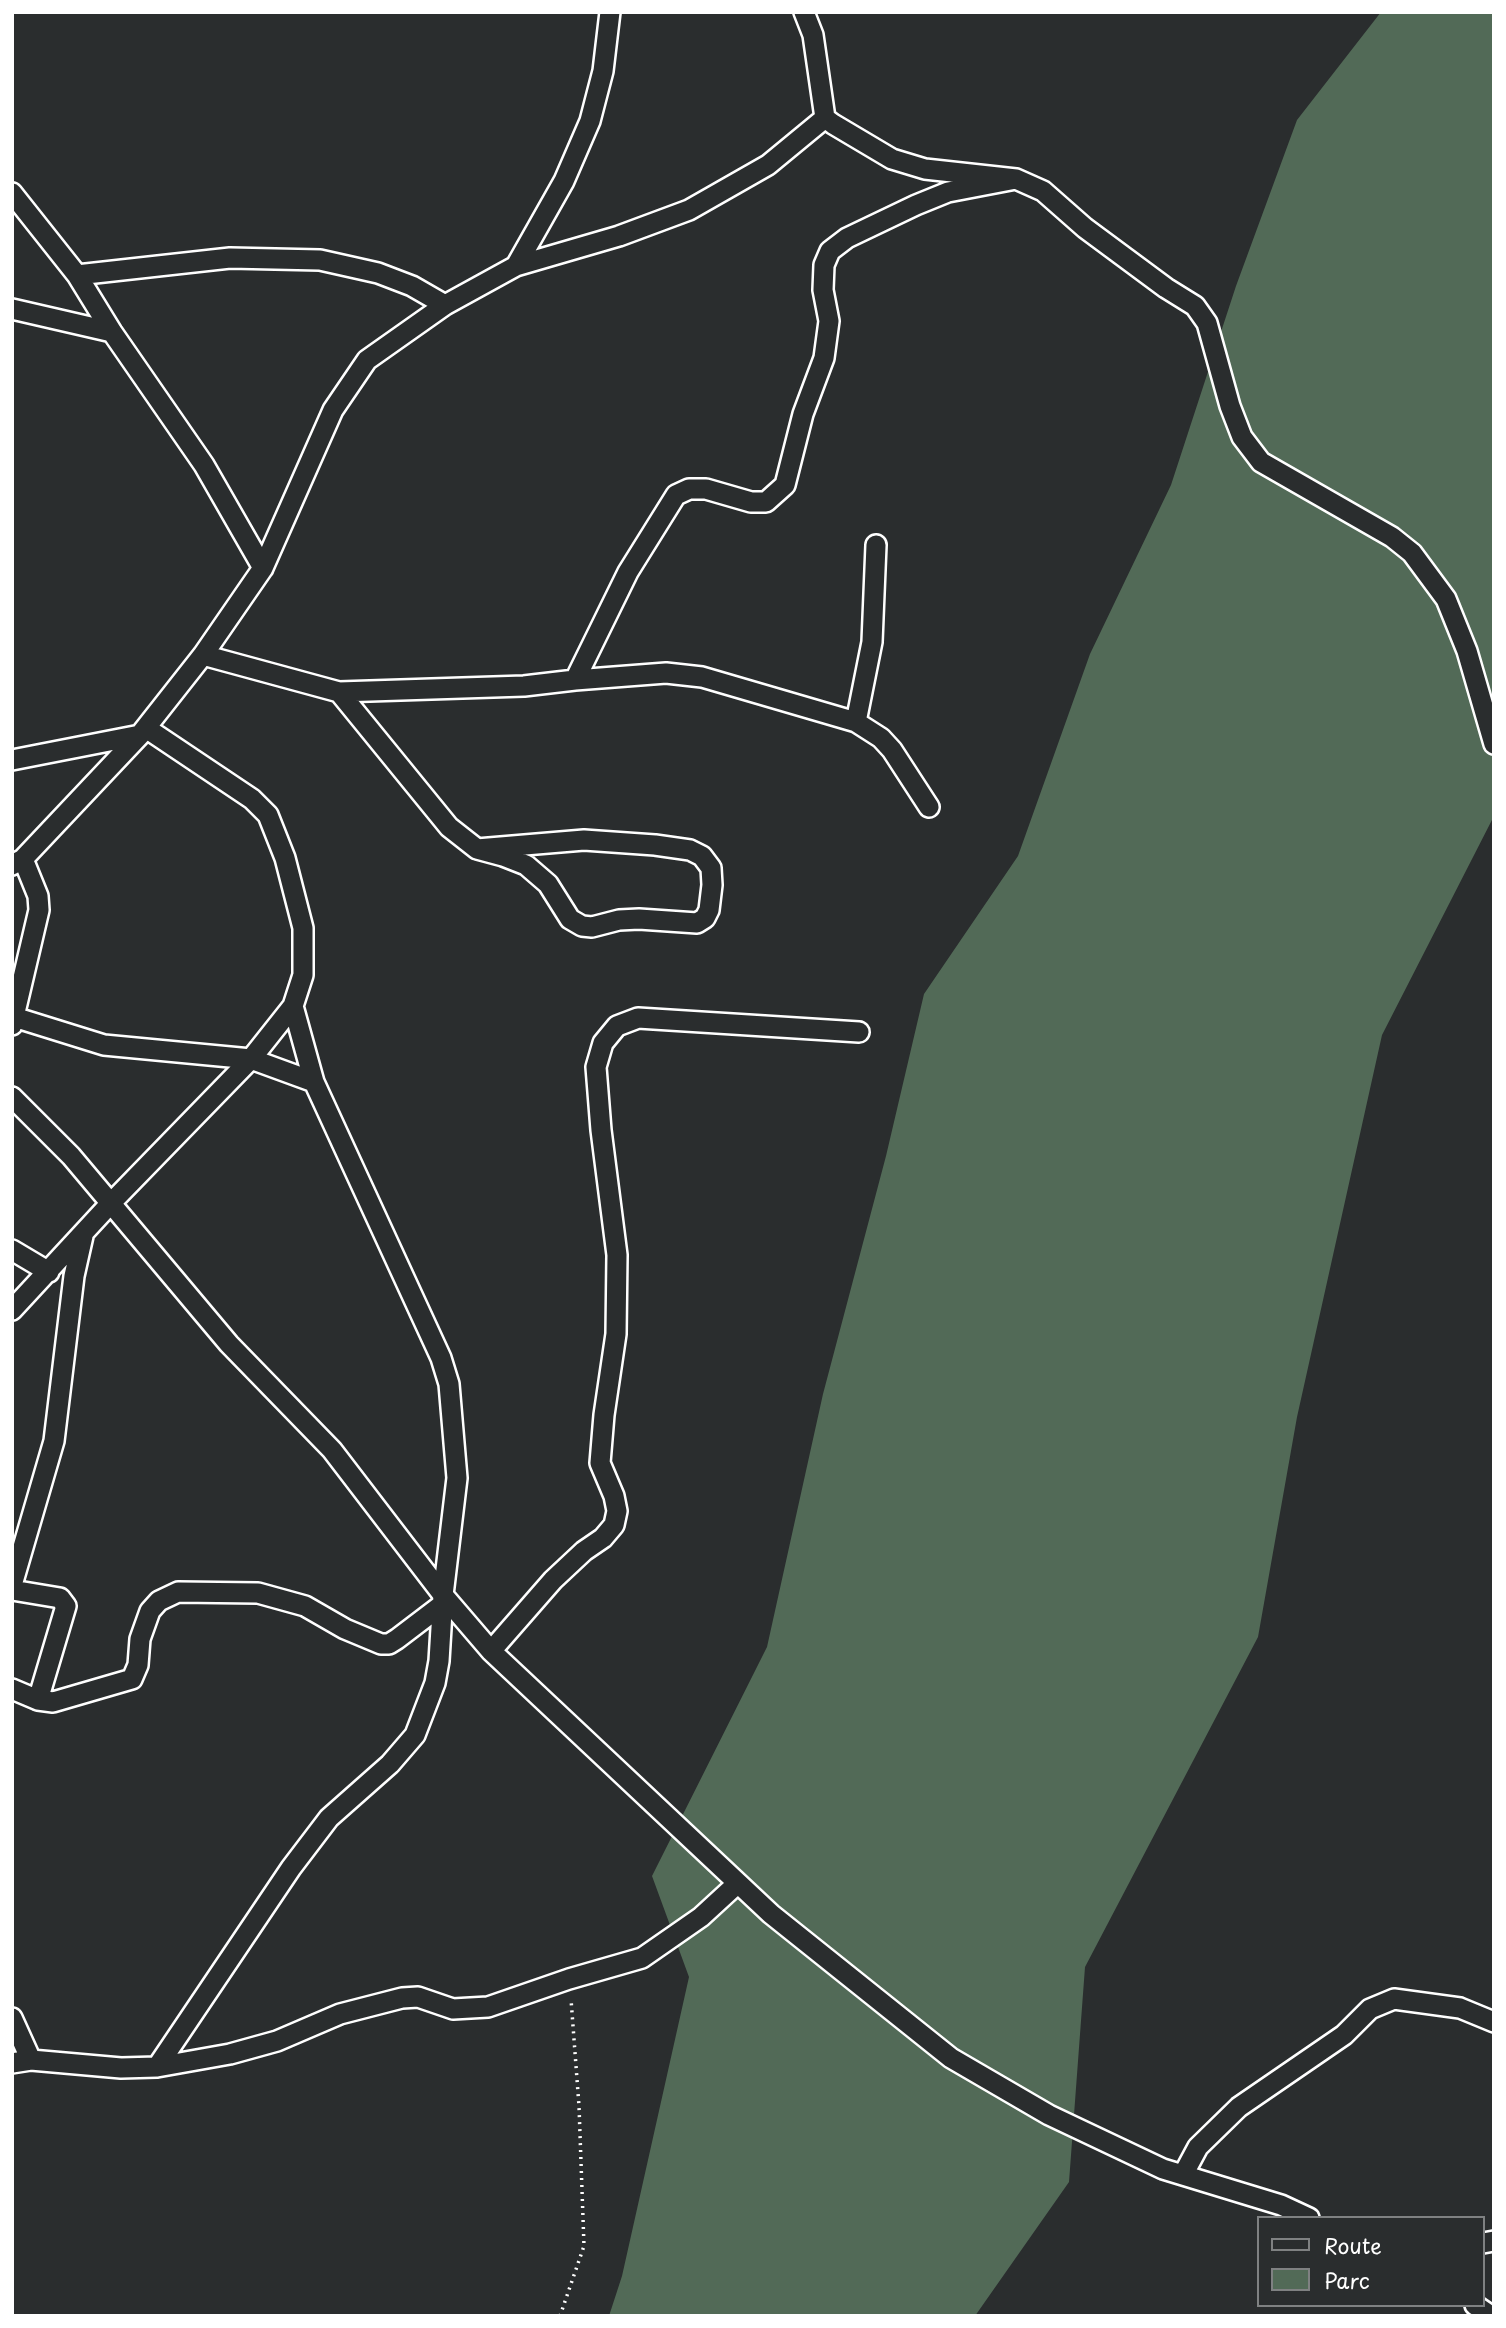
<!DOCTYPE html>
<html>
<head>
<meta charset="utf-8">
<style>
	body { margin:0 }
	#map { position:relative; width:1506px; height:2328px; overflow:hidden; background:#2a2d2e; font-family:"Playpen Sans",sans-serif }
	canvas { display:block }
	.frame { position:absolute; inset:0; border:14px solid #fff; pointer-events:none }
	.legend { position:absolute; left:1257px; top:2216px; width:228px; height:91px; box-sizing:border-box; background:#2a2d2e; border:2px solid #7f8182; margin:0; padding:9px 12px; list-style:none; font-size:21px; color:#fff }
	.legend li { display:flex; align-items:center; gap:14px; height:35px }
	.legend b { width:35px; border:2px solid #7f8182 }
</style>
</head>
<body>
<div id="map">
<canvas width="1506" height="2328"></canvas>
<div class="frame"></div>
<ul class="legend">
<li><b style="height:9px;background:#2a2d2e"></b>Route</li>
<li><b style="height:19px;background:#526a57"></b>Parc</li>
</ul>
</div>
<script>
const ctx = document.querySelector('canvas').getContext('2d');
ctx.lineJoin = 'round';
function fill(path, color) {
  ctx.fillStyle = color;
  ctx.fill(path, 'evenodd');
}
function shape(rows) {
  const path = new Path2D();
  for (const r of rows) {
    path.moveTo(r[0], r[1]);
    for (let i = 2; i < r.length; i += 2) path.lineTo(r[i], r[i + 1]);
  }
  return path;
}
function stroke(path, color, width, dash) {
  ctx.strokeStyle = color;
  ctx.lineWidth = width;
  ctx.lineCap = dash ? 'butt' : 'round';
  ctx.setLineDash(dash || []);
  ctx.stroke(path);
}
const green = shape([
	[1381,12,1494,12,1494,816,1382,1035,1297,1417,1258,1637,1085,1967,1069,2182,975,2316,609,2316,622,2276,689,1977,652,1876,767,1647,823,1394,886,1156,924,994,1018,856,1090,654,1171,485,1236,286,1297,120]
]);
const path = shape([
	[560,2316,584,2246,579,2106,571,1999]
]);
const minor = shape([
	[804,12,813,35,825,118,833,124,892,159,925,169,1016,179,1043,191,1085,228,1166,288,1195,306,1207,323,1230,406,1242,437,1261,462,1392,537,1412,553,1446,599,1467,651,1494,744],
	[12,193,77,275,112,332,204,465,263,568],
	[516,266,564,181,590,121,603,71,610,12],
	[77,275,230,258,320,260,378,273,412,286,445,305],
	[12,309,112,332],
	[203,655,339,692,524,686,575,680,628,572,676,495,689,489,706,489,751,502,766,502,785,485,803,414,824,358,829,321,823,290,824,265,830,251,847,238,916,205,948,192,1016,179],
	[575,680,666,673,702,677,856,722,881,738,892,750,929,807],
	[339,692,449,827,477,849,503,856,526,865,548,884,570,919,582,926,592,927,619,920,639,919,697,923,705,918,709,910,712,885,711,868,702,856,690,850,655,845,584,840,477,849],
	[856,722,872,642,876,545],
	[12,760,140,735],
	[12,865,23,859,140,735,203,655,263,568,333,410,367,360,445,305,516,266,619,236,689,210,768,165,825,118],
	[14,1017,104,1045,251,1059,314,1082],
	[12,1025,39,910,38,896,23,859],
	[12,1097,71,1156,229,1344,332,1450,443,1595,491,1651,771,1914,951,2058,1049,2115,1163,2169,1281,2205,1309,2218],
	[12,1250,49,1272],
	[12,1310,110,1204,251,1059,293,1006,303,975,303,928,285,858,268,815,252,799,146,728],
	[12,1585,54,1441,74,1276,83,1236],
	[12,1590,60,1598,66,1606,38,1700],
	[491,1651,553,1580,584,1551,603,1538,614,1525,617,1511,614,1496,600,1463,604,1415,616,1334,617,1255,601,1130,596,1067,603,1043,617,1026,638,1018,859,1032],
	[12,1689,38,1700,53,1702,132,1679,138,1665,140,1639,150,1611,159,1601,178,1592,258,1593,305,1606,345,1629,381,1644,389,1644,397,1639,443,1604],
	[12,2018,31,2060],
	[12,2063,31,2060,121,2068,157,2067,230,2054,277,2041,340,2014,402,1998,418,1997,453,2009,488,2007,569,1979,642,1958,701,1917,738,1883],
	[157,2067,291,1868,329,1818,390,1764,415,1735,435,1683,439,1661,443,1595,457,1478,449,1384,441,1358,314,1082,293,1006],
	[1183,2175,1198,2147,1239,2107,1344,2035,1370,2009,1394,1999,1460,2008,1494,2022],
	[1483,2243,1494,2241],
	[1475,2305,1491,2316]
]);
fill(green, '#526a57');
stroke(minor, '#fff', 24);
stroke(path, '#fff', 3.5, [2, 5]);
stroke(minor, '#2a2d2e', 19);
</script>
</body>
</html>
